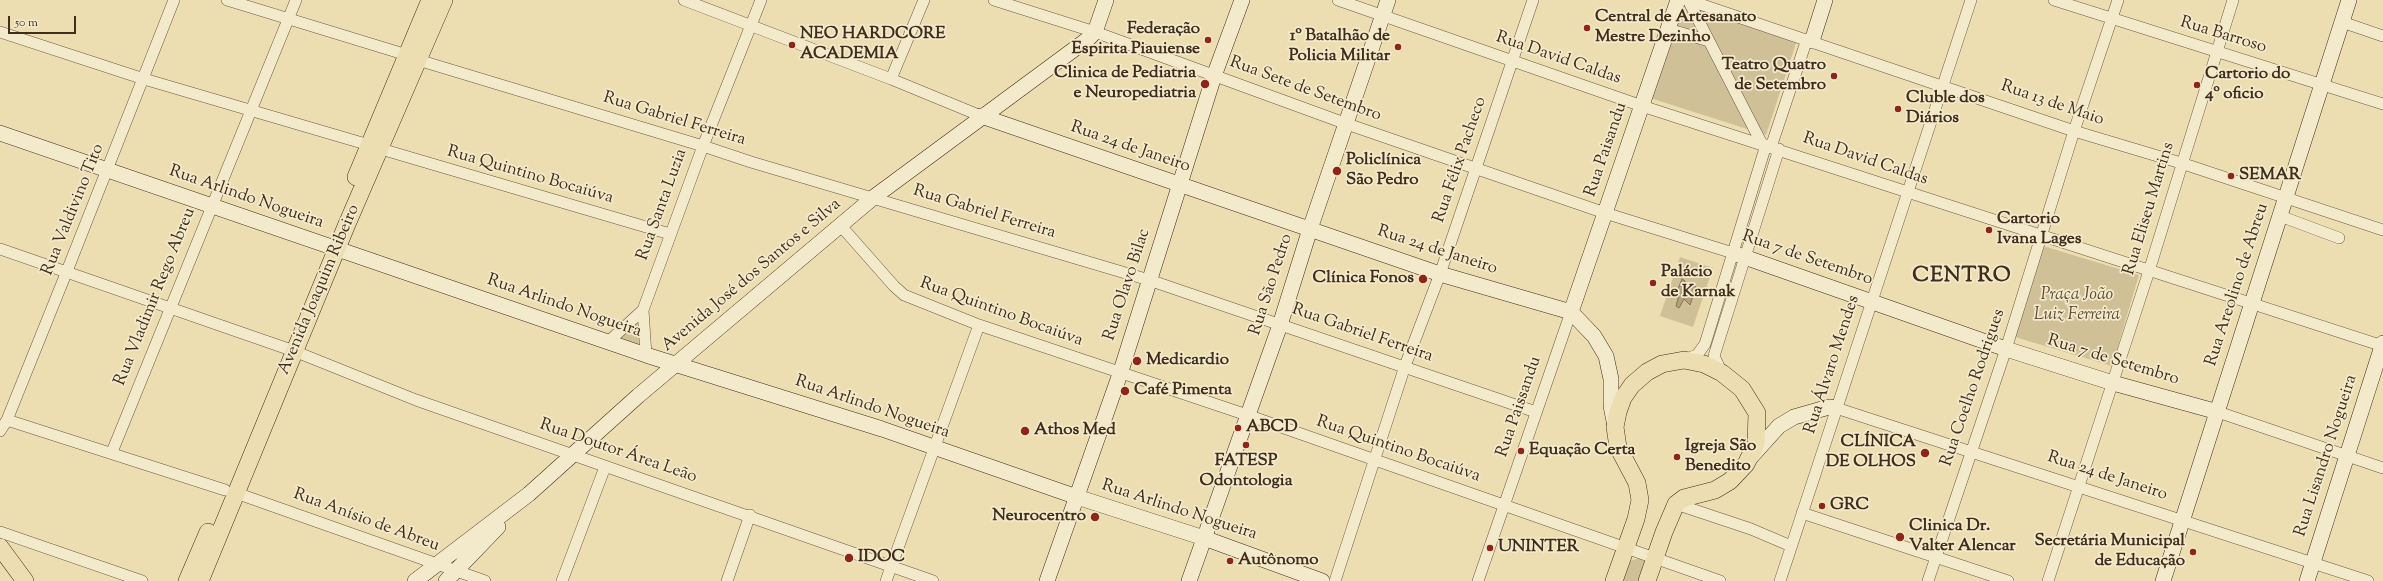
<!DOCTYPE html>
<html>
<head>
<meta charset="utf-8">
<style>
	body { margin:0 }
	#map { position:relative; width:2383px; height:581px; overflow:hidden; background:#eddeb1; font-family:"Sorts Mill Goudy",serif }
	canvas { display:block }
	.scale { position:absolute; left:8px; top:16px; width:68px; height:18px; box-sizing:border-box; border:2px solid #402d1c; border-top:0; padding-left:5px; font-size:12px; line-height:14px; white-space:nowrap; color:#402d1c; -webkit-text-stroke:3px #f3eacc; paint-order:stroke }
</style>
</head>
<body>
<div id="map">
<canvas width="2383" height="581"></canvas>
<div class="scale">50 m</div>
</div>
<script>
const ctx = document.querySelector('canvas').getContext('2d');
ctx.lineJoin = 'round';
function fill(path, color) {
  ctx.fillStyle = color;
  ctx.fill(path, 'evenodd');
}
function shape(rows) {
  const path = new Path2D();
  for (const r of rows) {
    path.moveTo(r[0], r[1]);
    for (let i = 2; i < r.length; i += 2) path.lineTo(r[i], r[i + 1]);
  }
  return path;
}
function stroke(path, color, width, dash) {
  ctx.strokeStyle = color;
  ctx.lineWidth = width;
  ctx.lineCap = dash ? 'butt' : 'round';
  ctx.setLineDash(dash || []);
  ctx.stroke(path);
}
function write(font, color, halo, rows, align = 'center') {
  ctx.font = font + ' "Sorts Mill Goudy",serif';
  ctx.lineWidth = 3.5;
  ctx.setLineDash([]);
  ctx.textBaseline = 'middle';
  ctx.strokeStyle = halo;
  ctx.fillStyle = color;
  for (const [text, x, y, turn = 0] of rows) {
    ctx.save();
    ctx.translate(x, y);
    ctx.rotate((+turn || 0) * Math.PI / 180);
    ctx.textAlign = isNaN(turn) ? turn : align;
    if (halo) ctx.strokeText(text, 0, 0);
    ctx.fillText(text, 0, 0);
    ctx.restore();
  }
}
const green = shape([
	[1681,0,1798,37,1766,135,1647,97],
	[2043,246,2139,275,2112,366,2015,337],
	[1680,257,1713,268,1693,327,1660,316],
	[636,311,640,345,617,337],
	[1640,558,1645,560,1638,581,1620,581,1626,562]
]);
const water = shape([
	[1682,279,1685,281,1685,290,1689,289,1691,285,1696,287,1690,305,1684,299,1679,308,1676,306,1679,295,1676,294,1682,279]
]);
const street = shape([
	[227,0,407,55],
	[684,0,891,79,981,116],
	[994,0,1095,32,1347,124,1605,213,1733,253],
	[1338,0,1642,106,2383,346],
	[1688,0,2074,131,2181,163,2383,230],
	[1688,0,1762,144],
	[2054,0,2383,104],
	[2342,22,2383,36],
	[1668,29,1709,41],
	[0,32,144,79,369,145],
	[418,60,703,146,751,162,1149,280,1536,412],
	[891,79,924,0],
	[1771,147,1807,39],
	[381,149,670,234],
	[2280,216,2339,238],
	[841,226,894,286,904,295,979,325,1247,415,1720,581],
	[0,249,294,351,416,400,933,581],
	[608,342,643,310],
	[646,355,643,310,703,146,761,0],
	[1684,360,1697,355,1705,344,1766,145],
	[1722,373,1714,356,1779,149],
	[1836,408,2368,581],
	[2218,412,2383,468],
	[7,420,225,490],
	[0,431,7,420,67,271,174,0],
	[112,452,296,0],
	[236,493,485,581],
	[1676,504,1751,529,1791,546],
	[1802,513,2008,581],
	[0,532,142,581],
	[562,581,605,467],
	[727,581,750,515],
	[886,581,979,325],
	[1335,581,1405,366,1440,274,1533,0],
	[1478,581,1571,312],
	[1780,581,1971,0],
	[1928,581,2006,349,2074,131,2118,0],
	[2048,581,2149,271,2233,0]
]);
const secondary = shape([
	[1812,41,1825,0],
	[981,116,1440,274,1571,312,1594,336,1606,356,1611,379,1611,406,1615,426],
	[0,133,646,355,882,429,1077,497,1204,538,1322,581],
	[1733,253,2006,349,2113,383,2218,412],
	[1571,312,1678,0],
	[1751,457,1779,426,1794,417,1829,407,1836,408],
	[415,581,529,494,638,396,874,197,1088,39,1095,32,1106,0],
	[446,581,498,527],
	[1047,581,1120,374,1214,76,1242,0],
	[1189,581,1280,325,1310,229,1388,0],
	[2163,581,2349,0],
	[2307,581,2383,343]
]);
const primary = shape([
	[356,177,430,0],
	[0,547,25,581],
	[187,581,208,532],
	[200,581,347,224,444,0],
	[1614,581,1636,519,1640,500,1637,483,1618,447,1615,427,1618,412,1623,398,1632,385,1647,372,1662,364,1684,360,1704,364,1722,373,1742,389,1757,413,1756,444,1746,464,1730,481,1715,490,1684,498,1676,504,1664,532,1647,581]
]);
const markers = [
	[1587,28,4,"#8f2418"],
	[1208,40,4,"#8f2418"],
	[792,45,4,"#8f2418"],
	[1398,47,4,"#8f2418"],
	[1834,76,4,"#8f2418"],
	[1205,84,5,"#8f2418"],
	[2197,85,4,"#8f2418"],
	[1898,109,4,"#8f2418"],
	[1337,171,5,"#8f2418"],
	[2231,176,4,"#8f2418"],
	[1989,230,4,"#8f2418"],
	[1423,279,5,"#8f2418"],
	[1653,283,4,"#8f2418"],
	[1137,361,5,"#8f2418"],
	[1125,391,5,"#8f2418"],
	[1238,428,4,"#8f2418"],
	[1025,431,5,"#8f2418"],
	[1246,445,4,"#8f2418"],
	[1521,451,4,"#8f2418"],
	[1925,453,5,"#8f2418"],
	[1677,457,4,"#8f2418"],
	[1822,506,4,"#8f2418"],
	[1095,517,5,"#8f2418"],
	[1900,537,5,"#8f2418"],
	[1490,548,4,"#8f2418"],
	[2193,552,4,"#8f2418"],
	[849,558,5,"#8f2418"],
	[1230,561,4,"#8f2418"]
];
const poiNames = [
	["Central de Artesanato",1595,18],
	["Mestre Dezinho",1595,38],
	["Federação",1200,30,"right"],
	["Espirita Piauiense",1200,50,"right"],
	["NEO HARDCORE",800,35],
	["ACADEMIA",800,55],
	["1º Batalhão de",1390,37,"right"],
	["Policia Militar",1390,57,"right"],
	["Teatro Quatro",1826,66,"right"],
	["de Setembro",1826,86,"right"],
	["Clinica de Pediatria",1196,74,"right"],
	["e Neuropediatria",1196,94,"right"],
	["Cartorio do",2205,75],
	["4º oficio",2205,95],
	["Cluble dos",1906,99],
	["Diários",1906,119],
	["Policlínica",1346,161],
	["São Pedro",1346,181],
	["SEMAR",2239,176],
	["Cartorio",1997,220],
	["Ivana Lages",1997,240],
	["Palácio",1661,273],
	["de Karnak",1661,293],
	["Clínica Fonos",1414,279,"right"],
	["Medicardio",1146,361],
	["Café Pimenta",1134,391],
	["ABCD",1246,428],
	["Athos Med",1034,431],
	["CLÍNICA",1916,443,"right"],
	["DE OLHOS",1916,463,"right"],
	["Igreja São",1685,447],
	["Benedito",1685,467],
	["Equação Certa",1529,451],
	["FATESP",1246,462,"center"],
	["Odontologia",1246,482,"center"],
	["GRC",1830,506],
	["Neurocentro",1086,517,"right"],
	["Clinica Dr.",1909,527],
	["Valter Alencar",1909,547],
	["Secretária Municipal",2185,542,"right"],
	["de Educação",2185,562,"right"],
	["UNINTER",1498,548],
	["IDOC",858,558],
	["Autônomo",1238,561]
];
const streetNames = [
	["Rua Barroso",2223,36,17],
	["Rua David Caldas",1558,59,19],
	["Rua Sete de Setembro",1305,90,20],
	["Rua 13 de Maio",2052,104,19],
	["Rua Gabriel Ferreira",674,120,17],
	["Rua 24 de Janeiro",1130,148,19],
	["Rua Paisandu",1607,150,-71],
	["Rua Félix Pacheco",1461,160,-71],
	["Rua David Caldas",1865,160,19],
	["Rua Quintino Bocaiúva",530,176,16],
	["Rua Arlindo Nogueira",246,198,19],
	["Rua Santa Luzia",663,205,-70],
	["Rua Eliseu Martins",2150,209,-73],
	["Rua Valdivino Tito",74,210,-68],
	["Rua Gabriel Ferreira",984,213,17],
	["Rua 24 de Janeiro",1437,251,18],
	["Rua 7 de Setembro",1807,259,19],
	["Avenida José dos Santos e Silva",752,276,-40],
	["Rua Olavo Bilac",1128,285,-72],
	["Rua São Pedro",1272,285,-72],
	["Rua Areolino de Abreu",2238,285,-72],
	["Avenida Joaquim Ribeiro",320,290,-67],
	["Rua Vladimir Rego Abreu",156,297,-68],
	["Rua Arlindo Nogueira",564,307,19],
	["Rua Quintino Bocaiúva",1001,313,20],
	["Rua Gabriel Ferreira",1362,334,19],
	["Rua 7 de Setembro",2113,361,17],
	["Rua Álvaro Mendes",1833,365,-72],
	["Rua Coelho Rodrigues",1974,388,-71],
	["Rua Paissandu",1520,407,-71],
	["Rua Arlindo Nogueira",872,408,19],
	["Rua Quintino Bocaiúva",1398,450,19],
	["Rua Doutor Área Leão",618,452,19],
	["Rua Lisandro Nogueira",2327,456,-72],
	["Rua 24 de Janeiro",2107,477,18],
	["Rua Arlindo Nogueira",1179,511,18],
	["Rua Anísio de Abreu",366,521,20]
];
const parkNames = [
	["Praça João",2077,296],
	["Luiz Ferreira",2077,316]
];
const districtNames = [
	["CENTRO",1962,277]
];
fill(green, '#d0c098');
fill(water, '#b2a27e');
stroke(water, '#847357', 1);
stroke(street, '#6b5941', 12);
stroke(secondary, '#402d1c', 16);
stroke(primary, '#402d1c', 18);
stroke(street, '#f3eacc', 11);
stroke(secondary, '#f3eacc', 15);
stroke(primary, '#eddeb1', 17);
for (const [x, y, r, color] of markers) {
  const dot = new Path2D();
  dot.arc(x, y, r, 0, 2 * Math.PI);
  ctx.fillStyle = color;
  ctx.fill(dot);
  stroke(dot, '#f3eacc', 1.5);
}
write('bold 17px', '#402d1c', '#f3eacc', poiNames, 'left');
write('17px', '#402d1c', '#f3eacc', streetNames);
write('italic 17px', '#5d4a35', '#f3eacc', parkNames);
ctx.letterSpacing = '1px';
write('bold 21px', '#402d1c', '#f3eacc', districtNames);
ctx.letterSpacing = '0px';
</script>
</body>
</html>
